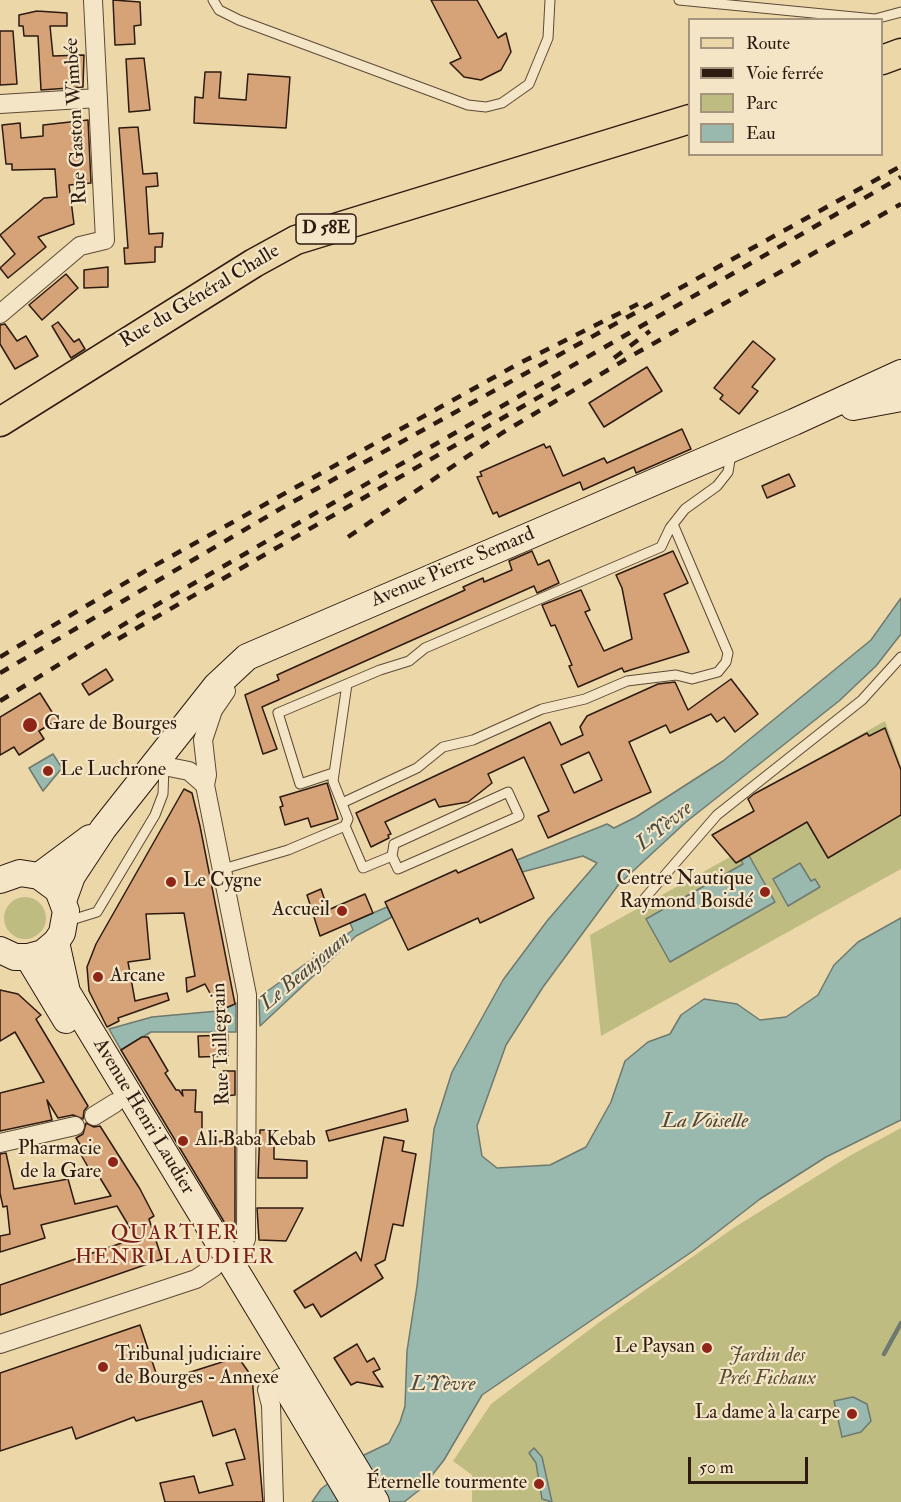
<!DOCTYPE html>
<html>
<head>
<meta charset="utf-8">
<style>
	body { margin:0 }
	#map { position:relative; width:901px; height:1502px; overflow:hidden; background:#ecd7a8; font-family:"IM FELL Double Pica",serif }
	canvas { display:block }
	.legend { position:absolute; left:688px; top:18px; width:195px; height:138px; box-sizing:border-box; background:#f3e5c6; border:2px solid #a4947d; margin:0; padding:8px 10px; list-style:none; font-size:18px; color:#2d1a10 }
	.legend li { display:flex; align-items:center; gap:12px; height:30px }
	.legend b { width:30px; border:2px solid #a4947d }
	.scale { position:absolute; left:688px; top:1457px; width:120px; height:27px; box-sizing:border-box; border:3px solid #2d1a10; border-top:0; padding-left:8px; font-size:18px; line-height:21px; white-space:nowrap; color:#2d1a10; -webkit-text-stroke:4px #f3e5c6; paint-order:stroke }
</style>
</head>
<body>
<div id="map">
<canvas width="901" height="1502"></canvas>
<ul class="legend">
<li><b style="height:8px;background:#ecd7a8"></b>Route</li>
<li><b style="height:8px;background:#2d1a10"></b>Voie ferrée</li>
<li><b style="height:16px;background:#bfbc82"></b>Parc</li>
<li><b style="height:16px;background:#99b8ae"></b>Eau</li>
</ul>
<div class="scale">50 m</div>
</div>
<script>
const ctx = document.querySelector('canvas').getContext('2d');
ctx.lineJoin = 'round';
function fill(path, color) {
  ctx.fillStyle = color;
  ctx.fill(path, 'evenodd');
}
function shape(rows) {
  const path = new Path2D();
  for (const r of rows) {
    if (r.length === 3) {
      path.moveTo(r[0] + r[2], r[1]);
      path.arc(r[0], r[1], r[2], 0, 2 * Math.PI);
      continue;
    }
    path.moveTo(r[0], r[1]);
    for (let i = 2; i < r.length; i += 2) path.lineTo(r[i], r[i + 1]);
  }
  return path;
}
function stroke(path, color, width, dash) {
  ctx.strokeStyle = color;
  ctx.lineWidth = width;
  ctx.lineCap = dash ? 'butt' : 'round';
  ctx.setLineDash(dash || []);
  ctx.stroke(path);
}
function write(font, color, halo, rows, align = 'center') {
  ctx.font = font + ' "IM FELL Double Pica",serif';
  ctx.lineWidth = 4.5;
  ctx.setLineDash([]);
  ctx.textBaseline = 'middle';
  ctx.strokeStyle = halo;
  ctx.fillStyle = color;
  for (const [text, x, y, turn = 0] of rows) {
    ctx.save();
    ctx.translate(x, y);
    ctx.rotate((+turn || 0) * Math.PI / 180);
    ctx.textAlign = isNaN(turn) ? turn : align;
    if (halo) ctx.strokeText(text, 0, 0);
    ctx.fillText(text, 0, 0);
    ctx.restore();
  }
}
const green = shape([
	[885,721,901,766,901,869,601,1036,590,935,730,857,712,835,754,811,747,798],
	[25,918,21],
	[901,1128,901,1502,472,1502,472,1475,453,1461,491,1404,601,1321,735,1227,851,1155]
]);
const water = shape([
	[901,598,901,634,876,666,839,701,686,822,619,884,543,987,506,1045,477,1126,482,1156,497,1168,550,1165,586,1147,611,1102,625,1061,648,1042,670,1034,681,1015,704,999,737,1004,760,1020,786,1017,818,995,834,965,858,942,901,918,901,1120,826,1157,760,1199,693,1251,482,1395,444,1460,422,1488,404,1502,312,1502,321,1489,364,1455,389,1443,400,1422,405,1406,407,1351,417,1286,434,1129,452,1072,503,980,547,921,597,863,583,856,522,872,517,860,607,824,614,828,636,817,723,761,871,640,901,598],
	[53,754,62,768,43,791,29,768,53,754],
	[747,852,775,902,670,962,646,919,743,864,739,856,747,852],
	[800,863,811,881,815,879,820,887,788,906,773,879,800,863],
	[387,907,392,917,356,936,260,1026,259,997,353,930,350,923,387,907],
	[236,1003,236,1032,151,1032,121,1050,109,1029,152,1017,218,1011,236,1003],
	[853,1397,867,1404,871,1421,861,1432,842,1437,834,1401,853,1397],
	[534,1448,542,1457,552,1502,542,1499,536,1463,529,1453,534,1448]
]);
const stream = shape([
	[884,1354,901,1323]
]);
const building = shape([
	[113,0,140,2,141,25,134,26,135,44,115,45,113,0],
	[431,0,477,0,498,38,506,33,511,52,501,70,481,80,464,77,450,63,461,58,431,0],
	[37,11,67,13,67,26,50,26,53,56,84,55,83,87,41,90,38,36,24,36,23,26,19,26,19,15,37,11],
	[0,31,13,31,17,84,0,85,0,31],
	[144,58,150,110,129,112,126,59,144,58],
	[205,72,221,72,219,98,246,100,248,74,290,77,286,128,194,123,195,97,203,98,205,72],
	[88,120,91,183,69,185,74,224,38,237,46,247,8,278,0,268,15,254,0,235,44,198,57,197,55,169,12,170,12,164,6,164,2,125,20,123,21,138,43,136,43,125,88,120],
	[138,127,143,174,157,173,158,186,146,187,149,234,163,233,162,247,155,247,155,262,125,264,124,248,128,248,119,128,138,127],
	[108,267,108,287,84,288,84,270,108,267],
	[66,274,78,288,42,320,29,305,66,274],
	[58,322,74,342,79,339,85,349,71,358,52,326,58,322],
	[5,324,17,341,26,336,38,356,15,369,0,344,0,325,5,324],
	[753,341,775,359,752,387,758,391,739,414,720,399,723,395,714,388,753,341],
	[647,367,662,391,604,427,589,403,647,367],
	[682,429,691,449,636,473,634,467,583,490,580,482,499,517,497,512,493,514,477,477,482,476,480,472,544,444,546,448,550,446,563,476,604,458,607,463,682,429],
	[789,474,795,486,767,498,762,486,789,474],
	[532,551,538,565,549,560,559,583,537,593,534,586,262,707,277,749,263,754,245,695,279,680,277,675,465,590,463,587,483,578,484,582,512,570,509,561,532,551],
	[673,551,688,583,664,594,689,652,624,672,622,668,578,687,569,666,572,665,555,625,551,626,542,605,581,590,590,610,585,612,604,651,632,639,622,588,616,575,673,551],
	[106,669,113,680,89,695,82,684,106,669],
	[731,679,758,714,735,732,724,717,717,722,711,714,670,733,666,725,629,742,651,792,548,838,538,816,549,811,524,757,488,774,492,783,468,802,439,807,435,799,385,822,391,834,388,835,389,838,371,847,356,813,550,722,561,745,583,735,580,727,587,716,658,684,675,682,688,710,731,679],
	[589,752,602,780,574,793,561,765,589,752],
	[40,693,57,720,39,731,44,739,19,755,14,747,0,755,0,717,40,693],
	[885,728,901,770,901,815,828,858,807,822,736,863,712,835,754,811,748,799,754,794,867,733,869,736,885,728],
	[327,783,338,819,311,827,308,818,285,825,280,807,283,806,280,797,327,783],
	[184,789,192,793,200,826,235,1004,221,1010,220,994,211,995,205,984,187,992,186,978,195,976,184,913,146,914,150,959,128,962,135,1001,167,993,169,1000,118,1018,119,1021,107,1027,89,991,87,967,96,944,184,789],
	[512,849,534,898,480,923,478,918,408,950,385,902,456,870,458,873,512,849],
	[321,889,328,910,365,894,373,913,320,936,307,895,321,889],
	[0,990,18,994,41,1015,36,1019,88,1106,84,1111,83,1119,73,1115,58,1118,47,1100,52,1120,0,1131,0,1093,44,1082,15,1032,0,1041,0,990],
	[228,1035,228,1056,199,1057,198,1036,228,1035],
	[142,1037,148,1037,168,1071,165,1073,176,1090,179,1090,183,1096,182,1090,196,1090,195,1112,202,1112,202,1144,235,1139,235,1227,229,1230,121,1050,142,1037],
	[223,1071,235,1071,235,1095,223,1096,223,1071],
	[406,1109,408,1121,329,1141,326,1131,406,1109],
	[86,1123,94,1127,100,1126,140,1189,154,1216,149,1219,162,1259,0,1315,0,1285,136,1238,117,1206,41,1225,45,1238,0,1252,0,1236,10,1234,7,1206,3,1207,0,1193,0,1154,6,1153,14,1189,68,1179,75,1204,111,1196,97,1173,92,1174,80,1153,84,1151,76,1138,83,1134,86,1123],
	[260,1130,274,1130,274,1159,307,1161,307,1178,258,1178,260,1130],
	[384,1137,404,1141,402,1151,416,1154,403,1226,393,1224,385,1260,375,1265,383,1278,321,1317,313,1304,305,1308,294,1291,356,1252,361,1261,384,1137],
	[257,1208,303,1208,286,1241,259,1240,257,1208],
	[140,1325,159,1382,238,1357,252,1377,263,1502,165,1502,160,1483,194,1476,199,1493,233,1485,226,1463,245,1459,235,1429,213,1436,202,1401,136,1421,134,1417,76,1439,72,1427,0,1451,0,1373,140,1325],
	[357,1344,367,1362,374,1358,380,1369,373,1372,383,1387,357,1382,351,1385,334,1358,357,1344]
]);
const lane = shape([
	[213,0,219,10,239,20,468,105,486,107,502,103,529,84,548,38,550,0],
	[679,0,875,19,901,12],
	[330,774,300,784,278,713,380,670,409,661,425,648,661,547,670,528,685,509,717,486,728,472,730,460,727,452],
	[342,803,417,768,443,747,473,740,542,709,585,699,627,681,676,675,692,679,718,672,726,662,728,653,673,524],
	[345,826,363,868,392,856,394,844,508,792,519,816,398,869,392,856],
	[223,869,288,850,345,826,348,819,333,781,347,684],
	[645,898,717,815,862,700,901,657],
	[68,921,97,912,155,815,163,794,164,766]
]);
const street = shape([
	[0,104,98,98],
	[0,314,80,246,105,240,93,0],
	[226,691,213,710,203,740,207,775,205,785,247,995,246,1239,233,1266],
	[157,761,164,766,189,771,205,785],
	[94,1116,115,1103],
	[0,1143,75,1126],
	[0,1344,196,1279,214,1267],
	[274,1502,271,1405,267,1390,280,1378]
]);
const secondary = shape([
	[853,407,901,398],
	[39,876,90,838],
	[0,880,20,873,39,876,58,890,66,911,62,933,56,942,43,953,28,957,15,957,0,950],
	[63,901,72,876,103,829,216,686,247,657,794,422,901,373],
	[56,942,67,992,376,1502],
	[28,957,66,1020],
	[290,1394,354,1502]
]);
const primary = shape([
	[882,60,901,53],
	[0,422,254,263,296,240,690,119]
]);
const rail = shape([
	[614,358,650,331],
	[348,537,502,433,633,355,901,204],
	[118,639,560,385],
	[0,657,152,567,518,364,638,304],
	[0,673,280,509,901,166],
	[0,701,139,615,293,526,901,177]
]);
const markers = [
	[30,725,8,"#8f2418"],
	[48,771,6,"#8f2418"],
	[171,882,6,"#8f2418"],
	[765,892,6,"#8f2418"],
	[342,911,6,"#8f2418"],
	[98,977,6,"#8f2418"],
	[183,1141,6,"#8f2418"],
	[113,1162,6,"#8f2418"],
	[707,1348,6,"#8f2418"],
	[103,1367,6,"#8f2418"],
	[852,1414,6,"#8f2418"],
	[539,1484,6,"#8f2418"]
];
const shields = [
	[326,229,60]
];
const shieldNames = [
	["D 58E",326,229]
];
const streetNames = [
	["Rue Gaston Wimbée",77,121,-93],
	["Rue du Général Challe",200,297,-31],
	["Avenue Pierre Semard",453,568,-23],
	["Rue Taillegrain",222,1044,-92],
	["Avenue Henri Laudier",143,1117,59]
];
const poiNames = [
	["Gare de Bourges",44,725],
	["Le Luchrone",60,771],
	["Centre Nautique",753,880,"right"],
	["Raymond Boisdé",753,903,"right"],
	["Le Cygne",183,882],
	["Accueil",330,911,"right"],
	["Arcane",110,977],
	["Ali Baba Kebab",195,1141],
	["Pharmacie",101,1150,"right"],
	["de la Gare",101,1173,"right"],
	["Le Paysan",695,1348,"right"],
	["Tribunal judiciaire",115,1356],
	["de Bourges - Annexe",115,1379],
	["La dame à la carpe",840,1414,"right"],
	["Éternelle tourmente",527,1484,"right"]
];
const parkNames = [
	["Jardin des",767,1357],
	["Prés Fichaux",767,1380]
];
const waterNames = [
	["L'Yèvre",665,827,-39],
	["Le Beaujouan",306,972,-40],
	["La Voiselle",705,1122],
	["L'Yèvre",443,1385]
];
const neighbourhoodNames = [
	["QUARTIER",175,1234],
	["HENRI LAUDIER",175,1258]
];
fill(green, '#bfbc82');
fill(water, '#99b8ae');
stroke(water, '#6e796f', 1.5);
stroke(stream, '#6e796f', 4.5);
fill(building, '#d6a378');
stroke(building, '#2d1a10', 1.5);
stroke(lane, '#5d4936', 11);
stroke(street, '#5d4936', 20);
stroke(secondary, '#2d1a10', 28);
stroke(primary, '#2d1a10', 31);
stroke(lane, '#f3e5c6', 9);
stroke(street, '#f3e5c6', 18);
stroke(secondary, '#f3e5c6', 26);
stroke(primary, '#ecd7a8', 28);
stroke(rail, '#2d1a10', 4.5, [10, 10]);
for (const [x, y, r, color] of markers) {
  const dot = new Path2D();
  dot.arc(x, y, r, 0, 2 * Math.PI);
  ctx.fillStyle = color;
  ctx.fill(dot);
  stroke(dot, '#f3e5c6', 2);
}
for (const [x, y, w] of shields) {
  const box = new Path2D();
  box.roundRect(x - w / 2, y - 15, w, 30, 4.5);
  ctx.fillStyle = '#f3e5c6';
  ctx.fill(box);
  stroke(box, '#2d1a10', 1.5);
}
write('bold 18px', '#2d1a10', null, shieldNames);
write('20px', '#2d1a10', '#f3e5c6', streetNames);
write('20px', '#2d1a10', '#f3e5c6', poiNames, 'left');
write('italic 20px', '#594b32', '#f3e5c6', parkNames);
write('italic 21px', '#4d493f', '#f3e5c6', waterNames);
ctx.letterSpacing = '1.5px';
write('21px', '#7a1f14', '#f3e5c6', neighbourhoodNames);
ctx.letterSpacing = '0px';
</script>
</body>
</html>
